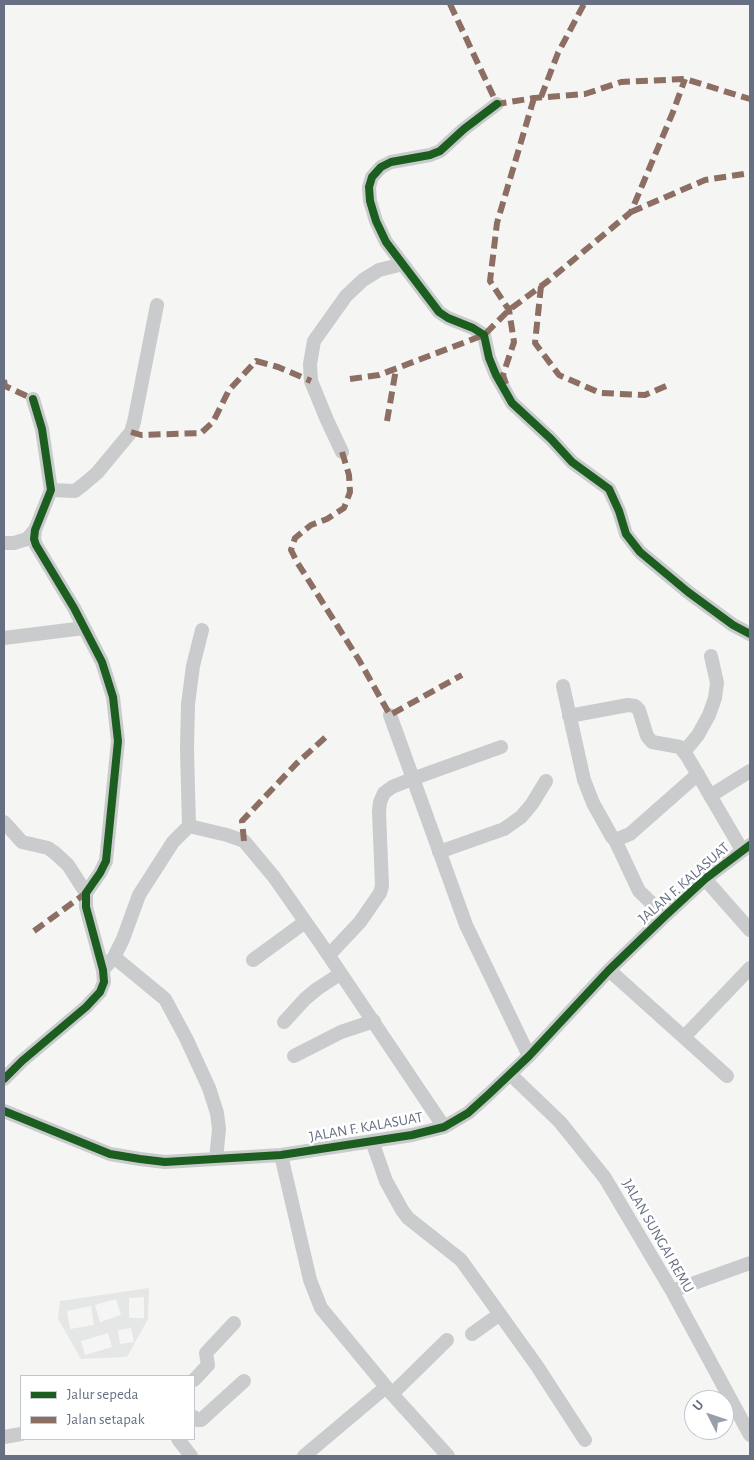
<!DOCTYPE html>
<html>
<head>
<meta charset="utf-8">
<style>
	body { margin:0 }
	#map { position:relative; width:754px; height:1460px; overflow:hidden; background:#f5f5f4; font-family:"Alegreya Sans",sans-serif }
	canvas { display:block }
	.frame { position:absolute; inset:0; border:5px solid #677082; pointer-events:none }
	.legend { position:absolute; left:20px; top:1375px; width:175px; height:65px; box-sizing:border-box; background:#fff; border:1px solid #c2c6cd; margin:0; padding:6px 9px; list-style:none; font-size:15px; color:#677082 }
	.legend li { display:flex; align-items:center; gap:10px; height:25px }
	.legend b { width:25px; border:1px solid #c2c6cd }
	.north { position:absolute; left:684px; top:1390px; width:50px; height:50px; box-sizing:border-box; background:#fff; border:1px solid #c2c6cd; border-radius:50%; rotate:311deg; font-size:14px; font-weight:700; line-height:20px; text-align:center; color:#677082 }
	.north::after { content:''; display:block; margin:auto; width:18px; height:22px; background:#999faa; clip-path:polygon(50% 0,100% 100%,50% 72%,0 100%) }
</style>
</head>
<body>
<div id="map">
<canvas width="754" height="1460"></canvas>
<div class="frame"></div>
<ul class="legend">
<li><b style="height:6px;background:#1b5e20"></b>Jalur sepeda</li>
<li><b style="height:6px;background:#8d6e63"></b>Jalan setapak</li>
</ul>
<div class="north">U</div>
</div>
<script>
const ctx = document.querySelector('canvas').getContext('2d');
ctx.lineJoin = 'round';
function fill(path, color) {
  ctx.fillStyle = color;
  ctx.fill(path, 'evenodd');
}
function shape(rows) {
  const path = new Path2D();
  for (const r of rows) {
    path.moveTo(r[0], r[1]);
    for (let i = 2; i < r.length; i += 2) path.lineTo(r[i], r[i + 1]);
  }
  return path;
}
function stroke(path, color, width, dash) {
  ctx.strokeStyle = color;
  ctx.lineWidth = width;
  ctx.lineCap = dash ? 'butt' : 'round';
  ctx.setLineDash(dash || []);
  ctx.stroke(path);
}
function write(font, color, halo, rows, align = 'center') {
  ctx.font = font + ' "Alegreya Sans",sans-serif';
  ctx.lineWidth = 5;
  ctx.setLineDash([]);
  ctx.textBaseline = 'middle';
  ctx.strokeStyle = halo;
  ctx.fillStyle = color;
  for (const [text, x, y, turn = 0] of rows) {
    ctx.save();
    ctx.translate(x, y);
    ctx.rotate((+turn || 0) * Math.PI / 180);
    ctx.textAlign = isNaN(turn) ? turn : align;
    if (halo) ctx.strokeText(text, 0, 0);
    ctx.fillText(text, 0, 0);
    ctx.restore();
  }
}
const built = shape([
	[149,1288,148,1319,127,1357,81,1359,58,1319,60,1301],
	[144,1297,144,1318,129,1318,129,1298],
	[116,1299,121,1315,100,1322,95,1305],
	[91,1306,94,1325,70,1329,67,1311],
	[131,1328,134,1342,120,1344,118,1330],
	[108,1333,112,1347,85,1355,81,1341]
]);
const minor = shape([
	[497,104,464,129,440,151,430,155,391,162,381,167,372,177,369,187,370,201,376,221,386,242,439,312,448,318,473,328,484,335,489,358,496,375,512,403,551,439,572,462,609,489,619,511,626,534,640,552,688,592,733,625,750,634],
	[342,452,327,420,311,381,310,364,314,341,346,296,363,280,379,270,403,264],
	[51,490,75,491,84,484,97,473,131,432,134,422,157,305],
	[4,543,14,543,27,539,35,530],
	[4,638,84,628],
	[563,686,584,780,593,803,612,837,615,840,630,834,698,774],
	[390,715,466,925,529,1056],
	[569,716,628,705,635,706,639,710,647,736,652,742,680,747,687,756,742,850],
	[684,752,698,735,709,715,715,698,717,683,711,656],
	[710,796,750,771],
	[4,822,22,842,48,848,55,853,68,865,86,893],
	[189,826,227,835,244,841,274,877,321,944,444,1127],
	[615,840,639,891,665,916],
	[439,852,504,829,521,817,532,804,546,781],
	[705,879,750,930],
	[329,955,360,922,380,893,382,886,379,812,380,802,384,793,392,787,412,779,501,747],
	[114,957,165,999,186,1038,209,1088,217,1113,219,1129,216,1159],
	[253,960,305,922],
	[103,970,114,957,123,939,139,895,173,842,189,826,187,749,188,704,193,666,202,630],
	[609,970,727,1076],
	[284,1022,305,999,317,989,340,974],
	[685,1036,750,968],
	[294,1056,341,1032,374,1021],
	[510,1074,560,1122,605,1178,672,1291,750,1435],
	[4,1079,22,1061,86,1007,100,992,104,982,103,970,86,907,86,893,100,873,106,861,118,741,113,697,102,662,74,608,36,545,34,539,35,530,51,490,42,429,33,399],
	[4,1111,110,1154,140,1159,165,1162,281,1155,412,1135,444,1127,468,1113,489,1094,529,1056,609,970,665,916,705,879,750,845],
	[372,1141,386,1181,402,1210,408,1218,461,1260,537,1366,585,1440],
	[281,1155,310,1280,321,1308,392,1394,448,1456],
	[672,1291,750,1263],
	[472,1334,500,1314],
	[194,1380,208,1365,206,1353,234,1323],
	[392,1394,447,1340],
	[194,1417,197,1420,201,1420,244,1381],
	[4,1437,21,1434],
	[178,1439,191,1456],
	[304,1456,386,1387]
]);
const quiet = shape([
	[450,4,497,104,534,98,585,94,621,82,685,79,750,99],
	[541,97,558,53,584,4],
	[631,212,705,180,750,173],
	[541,286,535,343,559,375,600,393,645,395,666,386],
	[350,379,379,375,484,335,509,310,548,281,631,212,673,112,685,79],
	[4,380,5,386,33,399],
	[506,384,503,375,514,342,509,310,490,281,497,223,534,98],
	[387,421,396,369],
	[131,432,141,435,201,433,213,422,229,390,256,361,278,367,311,381],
	[342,452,349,475,350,492,344,508,327,519,311,525,295,538,291,550,297,562,359,660,390,715,462,675],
	[244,841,242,821,297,763,327,736],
	[34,931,86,893]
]);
const cycleway = shape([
	[497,104,464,129,440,151,430,155,391,162,381,167,372,177,369,187,370,201,376,221,386,242,439,312,448,318,473,328,484,335,489,358,496,375,512,403,551,439,572,462,609,489,619,511,626,534,640,552,688,592,733,625,750,634],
	[4,1079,22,1061,86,1007,100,992,104,982,103,970,86,907,86,893,100,873,106,861,118,741,113,697,102,662,74,608,36,545,34,539,35,530,51,490,42,429,33,399],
	[4,1111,110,1154,140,1159,165,1162,281,1155,412,1135,444,1127,468,1113,489,1094,529,1056,609,970,665,916,705,879,750,845]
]);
const streetNames = [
	["JALAN F. KALASUAT",684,883,-41],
	["JALAN F. KALASUAT",366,1127,-10],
	["JALAN SUNGAI REMU",658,1236,60]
];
fill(built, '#e5e6e6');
stroke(minor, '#cacbcd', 14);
stroke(quiet, '#8d6e63', 6, [12, 6]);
stroke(cycleway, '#1b5e20', 8);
write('15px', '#677082', '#fff', streetNames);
</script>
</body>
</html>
